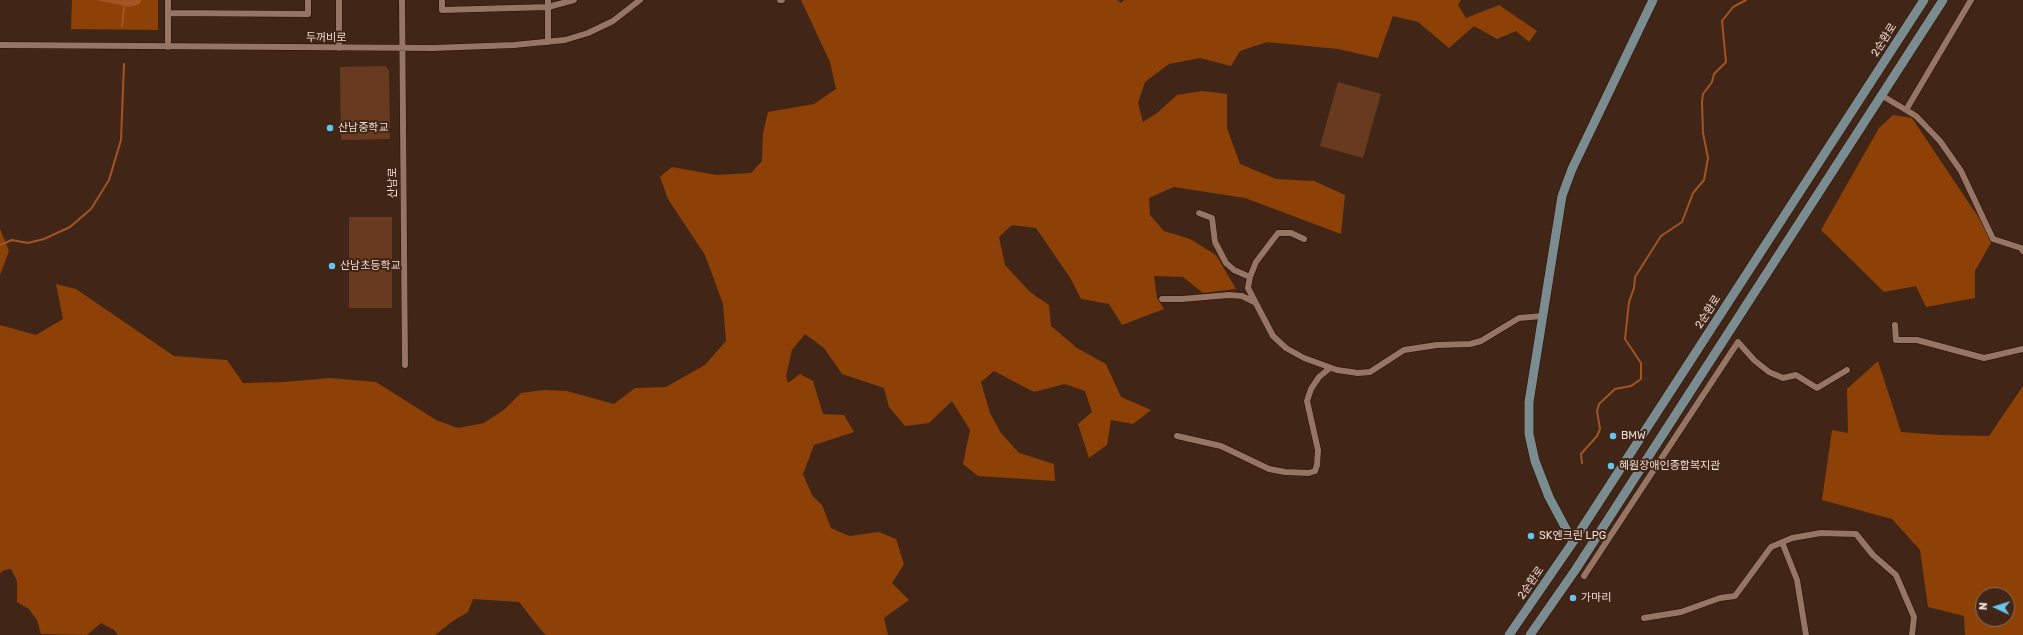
<!DOCTYPE html>
<html>
<head>
<meta charset="utf-8">
<style>
	body { margin:0 }
	#map { position:relative; width:2023px; height:635px; overflow:hidden; background:#412617; font-family:Rubik,sans-serif }
	canvas { display:block }
	.north { position:absolute; left:1975px; top:587px; width:40px; height:40px; box-sizing:border-box; background:#412617; border:1px solid #866f62; border-radius:50%; rotate:274deg; font-size:11px; font-weight:700; line-height:16px; text-align:center; color:#eedcd3 }
	.north::after { content:''; display:block; margin:auto; width:14px; height:18px; background:#64c5ee; clip-path:polygon(50% 0,100% 100%,50% 72%,0 100%) }
</style>
</head>
<body>
<div id="map">
<canvas width="2023" height="635"></canvas>
<div class="north">N</div>
</div>
<script>
const ctx = document.querySelector('canvas').getContext('2d');
ctx.lineJoin = 'round';
function fill(path, color) {
  ctx.fillStyle = color;
  ctx.fill(path, 'evenodd');
}
function shape(rows) {
  const path = new Path2D();
  for (const r of rows) {
    path.moveTo(r[0], r[1]);
    for (let i = 2; i < r.length; i += 2) path.lineTo(r[i], r[i + 1]);
  }
  return path;
}
function stroke(path, color, width, dash) {
  ctx.strokeStyle = color;
  ctx.lineWidth = width;
  ctx.lineCap = dash ? 'butt' : 'round';
  ctx.setLineDash(dash || []);
  ctx.stroke(path);
}
function write(font, color, halo, rows, align = 'center') {
  ctx.font = font + ' Rubik,"Noto Sans KR",sans-serif';
  ctx.lineWidth = 4;
  ctx.setLineDash([]);
  ctx.textBaseline = 'middle';
  ctx.strokeStyle = halo;
  ctx.fillStyle = color;
  for (const [text, x, y, turn = 0] of rows) {
    ctx.save();
    ctx.translate(x, y);
    ctx.rotate((+turn || 0) * Math.PI / 180);
    ctx.textAlign = isNaN(turn) ? turn : align;
    if (halo) ctx.strokeText(text, 0, 0);
    ctx.fillText(text, 0, 0);
    ctx.restore();
  }
}
const green = shape([
	[386,66,389,71,390,139,341,140,340,67],
	[1338,82,1381,94,1363,158,1320,146],
	[349,217,392,217,392,308,349,308]
]);
const forest = shape([
	[72,0,158,0,158,30,71,29],
	[801,0,1117,0,1121,3,1124,0,1461,0,1458,5,1466,18,1499,5,1537,31,1529,42,1516,31,1497,39,1474,26,1449,48,1418,22,1393,16,1378,58,1338,49,1267,42,1240,51,1231,66,1200,58,1169,64,1145,82,1138,103,1143,122,1157,113,1177,95,1202,91,1227,94,1227,128,1240,164,1276,179,1314,181,1345,195,1341,234,1245,198,1174,187,1149,198,1150,215,1164,231,1190,239,1216,255,1236,289,1203,293,1183,277,1154,276,1157,298,1164,309,1122,325,1109,304,1081,299,1071,279,1036,228,1012,225,999,237,1005,265,1030,292,1049,305,1051,326,1077,348,1106,364,1121,397,1151,410,1133,424,1111,420,1107,445,1089,458,1078,424,1092,412,1085,391,1065,384,1034,392,994,371,981,382,990,413,1001,433,1019,453,1054,464,1055,481,978,476,963,464,970,430,952,401,929,423,905,426,889,407,884,388,842,374,824,348,805,334,792,350,786,376,788,383,800,374,813,381,823,414,844,415,854,432,814,445,803,474,812,495,822,505,831,528,849,536,879,532,896,539,904,564,892,583,909,600,884,618,888,635,546,635,541,630,519,602,473,599,468,612,453,621,435,635,118,635,114,630,101,623,87,635,41,634,37,620,29,609,17,602,17,581,11,569,4,570,0,573,0,325,36,335,63,319,56,284,76,289,174,356,227,360,243,383,284,382,330,378,376,382,436,420,458,428,484,423,505,409,521,393,544,390,567,391,614,404,635,388,666,387,705,365,726,341,723,304,705,255,668,199,660,177,672,167,716,175,751,173,762,161,763,133,768,112,814,104,836,89,830,62],
	[1893,115,1912,118,1993,239,1975,271,1975,298,1926,307,1916,286,1884,292,1821,230,1879,128],
	[0,229,9,251,0,275],
	[1878,361,1901,432,1940,435,1989,436,2023,386,2023,635,1965,635,1964,616,1928,607,1920,550,1892,519,1822,500,1832,430,1848,433,1847,389],
	[1983,595,2007,595,2007,619,1983,619]
]);
const water = shape([
	[96,0,141,0,140,4,130,7]
]);
const stream = shape([
	[122,26,125,0],
	[0,245,12,240,28,243,44,239,70,227,91,209,109,180,121,140,124,64],
	[1582,463,1581,454,1597,436,1600,429,1597,411,1599,404,1615,389,1631,386,1641,379,1641,363,1625,339,1629,302,1634,288,1635,277,1661,236,1682,222,1693,193,1704,180,1708,158,1703,133,1702,102,1703,94,1712,82,1714,74,1726,62,1722,21,1733,7,1746,0]
]);
const street = shape([
	[402,0,405,365],
	[442,0,442,10,548,7,574,0],
	[548,0,548,42],
	[780,0,782,0],
	[168,13,308,14,308,0],
	[0,45,433,48,514,45,565,40,588,33,613,21,640,0],
	[168,47,168,0],
	[339,48,339,0],
	[1881,95,1916,116,1940,141,1961,171,1993,239,2021,248,2023,251],
	[1906,110,1971,0],
	[1199,213,1212,218,1215,242,1226,263,1234,270,1250,277],
	[1304,239,1291,233,1278,233,1256,262,1250,277,1248,288,1273,336,1286,348,1304,358,1337,370,1358,373,1370,372,1404,350,1437,345,1470,344,1481,341,1519,318,1542,316],
	[1162,299,1182,299,1229,295,1242,296,1254,302],
	[1895,325,1896,340,1917,340,1984,358,2023,349],
	[1177,436,1221,446,1269,469,1285,472,1309,473,1315,471,1317,465,1318,450,1307,401,1311,389,1319,377,1330,368],
	[1782,542,1797,580,1806,635],
	[1584,576,1738,342,1754,360,1769,372,1783,378,1796,375,1817,388,1847,370],
	[1644,618,1681,612,1720,598,1735,596,1771,547,1792,538,1821,533,1856,534,1873,555,1896,575,1914,617,1912,635]
]);
const secondary = shape([
	[1573,542,1549,497,1535,461,1529,434,1529,402,1562,196,1572,169,1653,0],
	[1509,635,1573,542,1924,0],
	[1530,635,1576,569,1943,0]
]);
const markers = [
	[330,128,4,"#64c5ee"],
	[332,266,4,"#64c5ee"],
	[1613,436,4,"#64c5ee"],
	[1611,466,4,"#64c5ee"],
	[1531,536,4,"#64c5ee"],
	[1573,598,4,"#64c5ee"]
];
const streetNames = [
	["두꺼비로",326,38],
	["2순환로",1884,40,-57],
	["산남로",393,183,-90],
	["2순환로",1708,312,-57],
	["2순환로",1531,583,-55]
];
const poiNames = [
	["산남중학교",338,128],
	["산남초등학교",340,266],
	["BMW",1621,436],
	["혜원장애인종합복지관",1619,466],
	["SK엔크린 LPG",1539,536],
	["가마리",1581,598]
];
fill(green, '#683a1f');
fill(forest, '#8d4107');
fill(water, '#a35423');
stroke(stream, '#a35423', 2);
stroke(street, '#260e02', 7);
stroke(secondary, '#260e02', 10);
stroke(street, '#967564', 6);
stroke(secondary, '#7a8c8f', 9);
for (const [x, y, r, color] of markers) {
  const dot = new Path2D();
  dot.arc(x, y, r, 0, 2 * Math.PI);
  ctx.fillStyle = color;
  ctx.fill(dot);
  stroke(dot, '#412617', 1.5);
}
write('11px', '#eedcd3', '#412617', streetNames);
write('11px', '#eedcd3', '#412617', poiNames, 'left');
</script>
</body>
</html>
